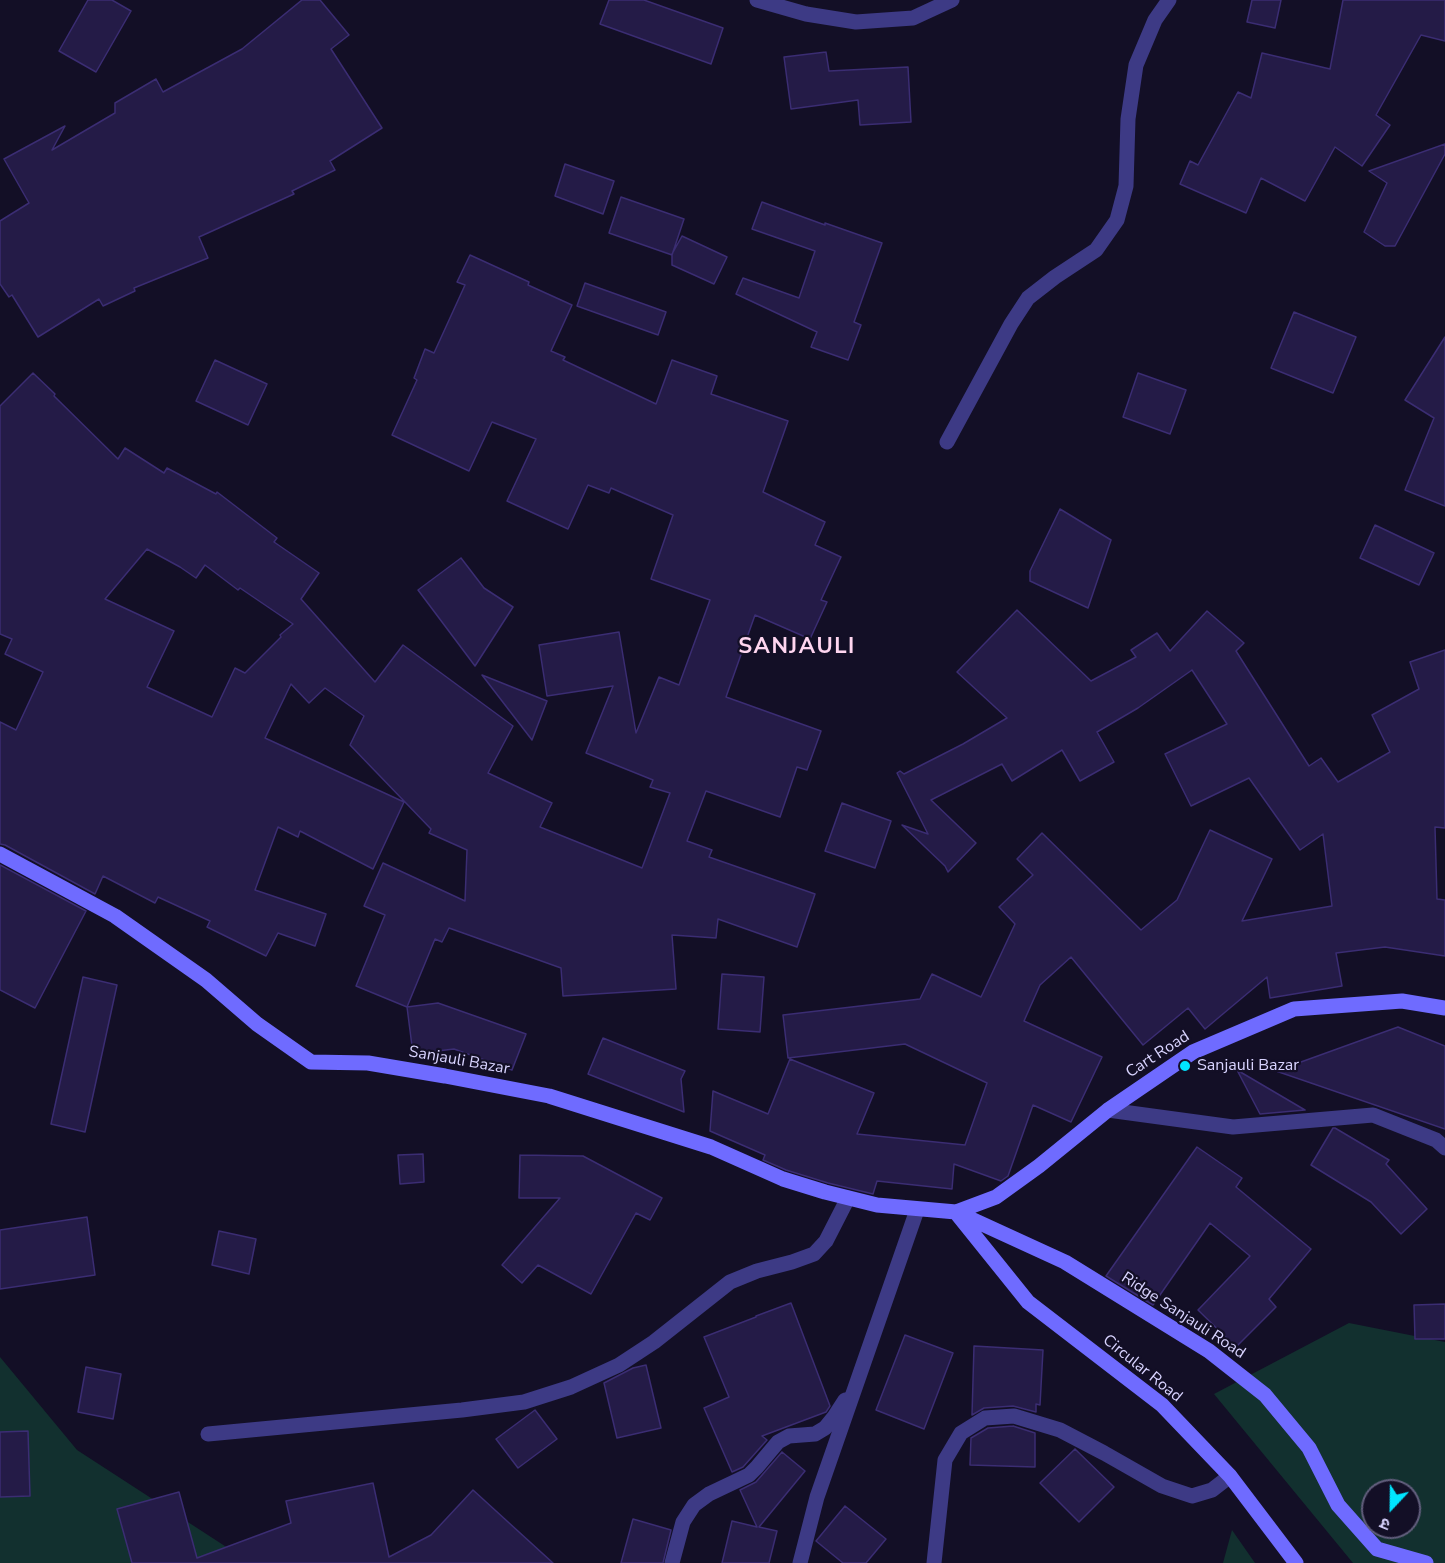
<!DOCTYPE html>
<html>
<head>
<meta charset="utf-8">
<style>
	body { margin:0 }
	#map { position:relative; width:1445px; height:1563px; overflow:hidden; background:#130f26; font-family:"Nunito Sans","Noto Sans Devanagari",sans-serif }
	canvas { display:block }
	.north { position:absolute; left:1361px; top:1479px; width:60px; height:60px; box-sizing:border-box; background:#130f26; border:2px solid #625e7d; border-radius:50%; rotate:202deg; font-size:16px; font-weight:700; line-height:24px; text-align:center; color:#d9d4ff }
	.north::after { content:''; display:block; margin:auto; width:21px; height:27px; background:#00e5ff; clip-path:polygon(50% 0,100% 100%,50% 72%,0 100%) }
</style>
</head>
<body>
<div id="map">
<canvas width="1445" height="1563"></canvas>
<div class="north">उ</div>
</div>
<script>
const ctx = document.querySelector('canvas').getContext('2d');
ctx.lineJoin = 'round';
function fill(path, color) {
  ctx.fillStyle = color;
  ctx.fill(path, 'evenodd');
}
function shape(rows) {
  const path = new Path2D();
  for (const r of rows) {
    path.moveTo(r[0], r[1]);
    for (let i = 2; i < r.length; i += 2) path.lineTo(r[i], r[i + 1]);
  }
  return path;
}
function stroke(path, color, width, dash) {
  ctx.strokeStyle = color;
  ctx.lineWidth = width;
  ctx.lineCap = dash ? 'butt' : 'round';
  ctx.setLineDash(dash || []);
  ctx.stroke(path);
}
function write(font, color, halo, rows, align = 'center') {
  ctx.font = font + ' "Nunito Sans",sans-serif';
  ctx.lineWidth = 4.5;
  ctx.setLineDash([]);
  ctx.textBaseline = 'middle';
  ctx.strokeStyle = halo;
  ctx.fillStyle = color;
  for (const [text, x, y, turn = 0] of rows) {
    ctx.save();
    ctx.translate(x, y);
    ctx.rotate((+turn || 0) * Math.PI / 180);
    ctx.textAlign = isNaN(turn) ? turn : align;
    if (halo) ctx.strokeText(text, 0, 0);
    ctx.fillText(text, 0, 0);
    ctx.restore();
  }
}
const green = shape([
	[1349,1323,1445,1342,1445,1563,1353,1563,1214,1394],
	[1373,1491,1409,1491,1409,1527,1373,1527],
	[0,1357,77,1450,251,1563,0,1563],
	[1232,1530,1255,1563,1223,1563]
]);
const building = shape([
	[88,0,112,0,131,11,96,72,59,51,88,0],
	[302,0,320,0,349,35,331,49,382,128,330,161,335,170,292,191,294,194,199,237,208,258,134,288,135,291,103,306,99,299,38,337,12,295,9,297,0,284,0,221,29,203,4,159,65,126,52,150,115,113,115,103,156,79,163,92,242,49,302,0],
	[609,0,644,0,723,28,711,64,600,24,609,0],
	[1252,0,1281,0,1275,28,1247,22,1252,0],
	[1343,0,1445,0,1445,41,1421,35,1376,115,1390,125,1362,166,1335,147,1305,201,1261,178,1246,213,1180,184,1190,161,1198,165,1238,92,1251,98,1262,53,1330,69,1343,0],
	[826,52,829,71,908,67,911,122,860,125,858,100,791,109,784,57,826,52],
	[1445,144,1445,154,1395,246,1385,246,1364,232,1387,183,1369,171,1445,144],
	[565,164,614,181,603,214,555,196,565,164],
	[621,197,684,219,672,255,609,233,621,197],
	[762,202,825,225,825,223,882,243,854,322,861,325,848,360,811,347,817,332,736,294,743,278,799,298,815,251,752,229,762,202],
	[682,236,727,257,714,284,672,265,672,254,682,236],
	[470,255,529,282,528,285,572,305,551,351,565,357,563,360,656,404,672,360,717,376,711,394,788,421,763,492,825,522,815,545,841,557,821,600,827,602,810,639,755,615,726,697,821,731,807,770,797,767,780,817,706,791,687,841,712,850,709,857,815,894,797,947,718,919,716,938,672,935,676,989,563,996,561,968,449,928,442,942,435,939,407,1007,356,986,385,915,364,906,383,863,465,901,467,850,429,833,431,829,350,745,364,716,325,688,309,703,291,684,265,738,404,802,373,869,300,831,298,837,278,827,255,890,326,914,315,946,278,933,266,956,207,927,210,921,158,897,155,903,103,876,95,894,5,845,0,844,0,722,16,730,43,672,5,654,12,639,0,634,0,406,33,373,55,394,54,396,118,459,125,448,164,473,167,468,216,494,217,492,277,538,274,542,319,573,301,599,375,682,403,645,513,726,488,773,552,803,540,827,642,868,670,793,650,787,653,780,586,753,613,686,547,696,539,645,619,632,636,733,659,677,679,685,710,600,651,579,673,515,611,488,609,493,588,485,568,529,507,501,536,439,492,422,469,471,392,435,417,380,414,378,425,349,434,353,465,285,457,282,470,255],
	[147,549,180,567,196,578,205,565,238,590,240,588,293,624,280,635,281,637,245,673,235,668,212,717,147,687,174,631,105,599,147,549],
	[585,283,666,312,658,335,577,306,585,283],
	[1294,312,1356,337,1333,393,1271,368,1294,312],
	[1445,337,1445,506,1405,490,1434,418,1405,400,1445,337],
	[215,360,267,384,248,425,196,401,215,360],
	[1138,373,1186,390,1170,434,1123,417,1138,373],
	[1060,509,1111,540,1088,608,1030,581,1030,571,1060,509],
	[1375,525,1434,553,1419,585,1360,558,1375,525],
	[461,558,484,588,513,607,475,666,418,590,461,558],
	[1017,610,1091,681,1136,657,1131,650,1157,633,1170,651,1207,611,1244,643,1236,651,1309,766,1321,758,1338,782,1390,752,1372,715,1419,689,1410,662,1445,650,1445,828,1435,827,1437,899,1445,900,1445,956,1385,947,1336,953,1342,986,1270,998,1267,977,1205,1029,1188,1008,1143,1045,1071,957,1040,985,1024,1021,1102,1057,1071,1122,1033,1105,1008,1176,1001,1181,954,1164,952,1189,877,1181,873,1194,828,1183,786,1170,763,1160,765,1155,710,1131,713,1091,768,1114,790,1059,874,1093,857,1134,965,1145,987,1083,905,1044,788,1058,783,1015,920,999,932,974,981,997,1015,924,999,907,1033,875,1017,859,1042,833,1141,930,1177,900,1210,830,1272,859,1242,921,1332,906,1323,834,1300,850,1249,778,1191,806,1165,754,1227,724,1192,670,1138,708,1097,732,1114,762,1080,781,1062,750,1012,781,1002,764,931,800,976,843,948,872,945,866,902,825,928,834,897,773,900,771,904,774,963,744,1007,718,957,672,1017,610],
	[482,675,547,701,532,740,482,675],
	[842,803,891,821,875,868,825,851,842,803],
	[0,865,86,911,35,1008,0,990,0,865],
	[722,974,764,977,760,1032,718,1029,722,974],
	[83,977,117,985,85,1132,51,1124,83,977],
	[438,1003,526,1034,512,1070,454,1049,413,1054,407,1007,438,1003],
	[1398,1027,1445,1046,1445,1129,1276,1071,1398,1027],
	[603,1038,685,1071,681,1079,684,1112,588,1074,603,1038],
	[1237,1070,1305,1110,1260,1114,1237,1070],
	[1333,1128,1335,1128,1389,1160,1386,1164,1427,1209,1401,1234,1371,1202,1311,1165,1333,1128],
	[1197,1147,1242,1178,1236,1187,1311,1249,1269,1299,1276,1307,1236,1347,1198,1310,1250,1256,1210,1223,1153,1305,1106,1276,1197,1147],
	[423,1154,424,1182,400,1184,398,1155,423,1154],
	[520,1155,583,1156,662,1198,650,1220,636,1213,591,1294,538,1265,522,1283,502,1265,560,1198,519,1198,520,1155],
	[87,1217,95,1275,0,1289,0,1230,87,1217],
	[219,1231,256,1239,249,1274,212,1265,219,1231],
	[791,1303,830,1406,826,1412,762,1436,767,1440,743,1467,732,1472,704,1408,729,1397,704,1337,756,1317,756,1316,791,1303],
	[1445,1304,1445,1339,1415,1339,1414,1305,1445,1304],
	[905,1335,953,1353,924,1429,876,1410,905,1335],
	[974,1346,1043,1350,1040,1405,1036,1404,1036,1412,1013,1406,984,1408,972,1415,974,1346],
	[646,1365,661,1428,617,1438,604,1383,633,1368,646,1365],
	[86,1367,121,1374,113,1419,78,1412,86,1367],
	[535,1410,557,1439,518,1468,496,1439,535,1410],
	[1013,1426,1035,1433,1035,1467,970,1465,971,1438,988,1428,1013,1426],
	[28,1431,30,1496,0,1497,0,1432,28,1431],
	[1075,1449,1114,1487,1079,1522,1040,1483,1075,1449],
	[782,1452,805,1471,759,1527,777,1531,769,1563,722,1563,732,1521,757,1527,740,1490,756,1482,782,1452],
	[373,1483,389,1557,431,1535,473,1490,553,1563,132,1563,117,1509,179,1492,197,1558,291,1523,286,1501,373,1483],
	[845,1506,886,1539,866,1563,843,1563,816,1541,845,1506],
	[633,1519,671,1530,663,1563,621,1563,633,1519]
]);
const street = shape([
	[757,0,806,14,856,22,913,18,952,0],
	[947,442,1011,324,1028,298,1055,277,1096,250,1117,220,1126,186,1128,119,1136,65,1155,20,1169,0],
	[1108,1110,1233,1127,1373,1115,1436,1140,1445,1148],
	[208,1434,462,1410,524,1402,571,1387,619,1365,654,1342,730,1282,757,1271,792,1262,814,1254,826,1241,848,1198],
	[672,1563,683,1522,694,1505,709,1494,749,1475,757,1467,778,1442,789,1436,815,1434,825,1428,834,1417,845,1400],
	[800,1563,817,1497,917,1210],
	[934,1563,945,1460,961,1433,985,1418,1014,1416,1060,1430,1104,1453,1162,1486,1192,1496,1212,1490,1230,1476]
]);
const secondary = shape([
	[0,854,115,916,206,980,257,1024,311,1062,368,1063,445,1076,549,1096,711,1147,783,1179,825,1192,877,1205,956,1212,1065,1262,1209,1351,1265,1395,1309,1448,1338,1505,1377,1549,1426,1563],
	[956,1212,996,1197,1039,1166,1108,1110,1193,1052,1294,1009,1402,1001,1445,1008],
	[958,1215,1028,1302,1162,1405,1230,1476,1296,1563]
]);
const markers = [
	[1185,1066,6,"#00e5ff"]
];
const streetNames = [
	["Cart Road",1158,1055,-33],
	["Sanjauli Bazar",459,1061,10],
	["Ridge Sanjauli Road",1183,1316,33],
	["Circular Road",1142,1369,39]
];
const poiNames = [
	["Sanjauli Bazar",1197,1066]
];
const districtNames = [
	["SANJAULI",797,648]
];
fill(green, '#12302f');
fill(building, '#241b47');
stroke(building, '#3b2d73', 1.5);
stroke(street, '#3d3a85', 15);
stroke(secondary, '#6f6bff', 15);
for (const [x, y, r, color] of markers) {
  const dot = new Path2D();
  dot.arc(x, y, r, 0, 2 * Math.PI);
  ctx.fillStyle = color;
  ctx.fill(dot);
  stroke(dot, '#130f26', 2);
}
write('16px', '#d9d4ff', '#130f26', streetNames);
write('16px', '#d9d4ff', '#130f26', poiNames, 'left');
ctx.letterSpacing = '1.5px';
write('bold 22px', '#ffd6f0', '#130f26', districtNames);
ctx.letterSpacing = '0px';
</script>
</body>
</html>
